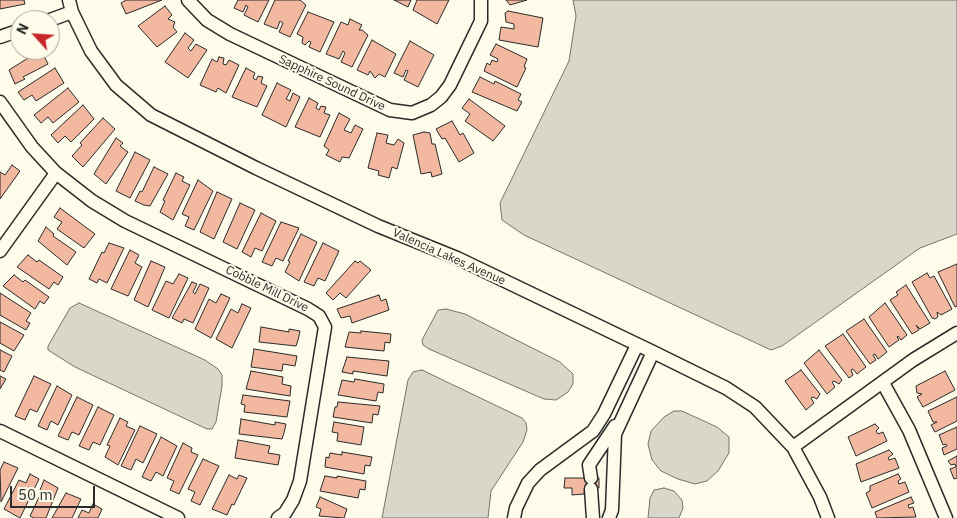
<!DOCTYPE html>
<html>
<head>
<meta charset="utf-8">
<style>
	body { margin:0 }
	#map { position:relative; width:957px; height:518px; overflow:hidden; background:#fdfbea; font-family:"IBM Plex Sans",sans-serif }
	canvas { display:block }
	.north { position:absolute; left:10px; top:10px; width:50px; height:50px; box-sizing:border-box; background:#fdfbea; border:1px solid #a9a89e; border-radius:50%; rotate:296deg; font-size:14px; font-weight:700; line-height:20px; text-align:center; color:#2b2b2b }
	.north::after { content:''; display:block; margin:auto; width:18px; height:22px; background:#c62828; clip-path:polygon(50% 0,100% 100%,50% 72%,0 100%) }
	.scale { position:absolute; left:10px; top:486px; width:85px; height:22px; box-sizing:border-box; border:2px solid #2b2b2b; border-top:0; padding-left:6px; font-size:15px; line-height:18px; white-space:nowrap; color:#2b2b2b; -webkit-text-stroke:4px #fdfbea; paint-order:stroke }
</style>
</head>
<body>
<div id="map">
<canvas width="957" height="518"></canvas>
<div class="north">N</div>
<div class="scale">50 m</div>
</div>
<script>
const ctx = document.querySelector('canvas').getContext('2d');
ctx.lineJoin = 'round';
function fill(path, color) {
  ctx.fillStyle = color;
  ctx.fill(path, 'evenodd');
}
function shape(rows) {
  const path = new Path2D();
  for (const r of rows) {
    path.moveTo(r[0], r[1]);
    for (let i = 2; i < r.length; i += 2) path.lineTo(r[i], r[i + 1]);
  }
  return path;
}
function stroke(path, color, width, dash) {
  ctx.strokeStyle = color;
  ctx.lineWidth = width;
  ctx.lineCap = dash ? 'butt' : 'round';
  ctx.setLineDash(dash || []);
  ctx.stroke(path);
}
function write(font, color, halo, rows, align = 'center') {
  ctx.font = font + ' "IBM Plex Sans",sans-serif';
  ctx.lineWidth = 4;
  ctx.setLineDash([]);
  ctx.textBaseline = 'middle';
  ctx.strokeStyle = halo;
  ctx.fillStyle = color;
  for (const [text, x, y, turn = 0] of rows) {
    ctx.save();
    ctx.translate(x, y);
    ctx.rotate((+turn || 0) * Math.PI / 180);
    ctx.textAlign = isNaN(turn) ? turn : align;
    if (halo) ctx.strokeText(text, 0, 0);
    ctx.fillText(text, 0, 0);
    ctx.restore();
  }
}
const water = shape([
	[573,0,957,0,957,234,920,248,782,346,771,350,524,235,502,220,500,203,569,61,576,16,573,0],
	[79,303,205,360,218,369,222,375,222,386,216,422,212,429,207,429,75,367,48,350,48,346,70,308,79,303],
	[446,309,465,314,560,362,573,374,573,384,568,392,556,400,544,399,429,349,423,345,422,340,438,310,446,309],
	[422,370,522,418,526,423,527,430,523,442,491,491,488,518,382,518,408,380,413,372,422,370],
	[674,411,682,411,717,427,729,437,729,453,718,471,707,481,695,484,678,479,661,471,652,460,648,444,651,431,664,417,674,411],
	[664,488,674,491,682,500,683,508,679,518,648,518,650,498,654,490,664,488]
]);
const building = shape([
	[0,0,24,0,25,4,0,9,0,0],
	[126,0,162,0,126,14,121,3,126,0],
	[238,0,269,0,258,22,244,15,248,7,246,5,243,12,234,8,238,0],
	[275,0,300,0,306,5,290,37,279,32,283,23,280,21,277,29,264,24,275,0],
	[394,0,411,0,408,7,394,0],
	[417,0,449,0,437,24,413,10,417,0],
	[506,0,527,0,510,5,506,0],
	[165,6,172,15,168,19,175,22,173,27,177,32,157,47,138,26,165,6],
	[508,11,543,18,538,47,499,40,501,27,514,29,514,24,506,22,505,13,508,11],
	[308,12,334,22,320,52,309,47,311,42,309,41,305,45,302,43,303,37,297,34,308,12],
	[350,19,362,25,359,30,362,30,368,35,352,67,341,62,345,53,343,51,339,59,326,54,341,22,348,25,350,19],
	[185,33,194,40,188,48,191,51,196,44,207,50,188,78,165,62,185,33],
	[372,40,396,54,385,77,379,74,375,78,370,71,368,75,357,70,372,40],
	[410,41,434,55,418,87,404,80,408,71,406,70,403,77,394,73,410,41],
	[496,44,527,59,524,67,526,68,517,87,484,71,487,63,490,65,492,60,497,62,498,59,490,55,496,44],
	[41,50,48,64,23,77,25,79,15,84,9,70,41,50],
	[219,57,224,58,223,64,226,65,229,60,239,65,226,93,218,88,216,92,200,85,212,59,217,62,219,57],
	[55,68,64,83,36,101,32,95,24,100,18,92,55,68],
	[246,68,255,73,253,78,256,80,258,76,263,77,261,83,267,86,257,107,232,97,246,68],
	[480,77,494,84,495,81,521,94,518,100,522,102,517,111,472,92,480,77],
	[277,83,291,90,286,99,290,101,293,93,300,97,286,127,262,115,277,83],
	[68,88,79,102,53,123,48,117,41,123,34,115,68,88],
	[309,98,318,103,316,108,319,110,321,106,326,107,324,113,330,115,320,137,295,127,309,98],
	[469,99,505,126,493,141,465,121,470,114,462,108,469,99],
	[83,105,94,119,71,142,65,136,58,143,51,135,83,105],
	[339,113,350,119,344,130,351,133,355,125,363,129,349,158,342,157,340,162,326,155,329,150,324,146,339,113],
	[103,118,115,129,83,167,72,156,82,145,80,143,103,118],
	[452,121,460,135,463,133,474,153,459,162,445,138,442,139,436,129,452,121],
	[424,132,430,133,432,144,435,144,442,174,432,177,431,172,421,174,413,135,424,132],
	[377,133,388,135,386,143,394,145,398,139,404,143,397,169,392,167,389,178,378,175,379,171,368,168,377,133],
	[116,138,123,143,120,146,128,152,106,184,94,174,116,138],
	[135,152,150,160,130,198,116,191,135,152],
	[12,165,20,171,0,199,0,172,5,175,12,165],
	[154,167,168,174,150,206,144,205,135,201,140,191,142,192,154,167],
	[176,173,184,177,182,181,190,185,173,220,160,212,165,201,163,200,176,173],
	[198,180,213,191,194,230,185,226,189,217,182,214,198,180],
	[217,192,232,199,214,239,200,232,217,192],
	[240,203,255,210,237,249,223,242,240,203],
	[60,208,95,234,84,248,57,229,62,222,54,217,60,208],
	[261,213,276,221,262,251,255,248,251,257,242,252,261,213],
	[281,222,299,228,283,261,276,258,272,266,262,262,281,222],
	[46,227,54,234,53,236,76,252,67,265,38,241,46,227],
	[301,234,317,242,299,281,285,272,290,262,288,261,301,234],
	[109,243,124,248,107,283,99,279,97,283,89,279,102,252,104,253,109,243],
	[323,243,339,251,325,281,318,278,314,286,304,282,323,243],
	[130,250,139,255,135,263,142,267,128,296,111,289,130,250],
	[28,255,37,262,39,260,63,277,58,285,54,282,49,289,17,267,28,255],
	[151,261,165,267,148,307,134,300,151,261],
	[355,261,358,263,360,261,371,270,346,298,340,293,333,300,326,293,355,261],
	[957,264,957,306,955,307,938,272,957,264],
	[927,273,930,278,934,276,952,309,941,315,937,312,938,317,935,319,932,318,912,282,927,273],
	[179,274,188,278,169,318,152,310,166,281,173,284,179,274],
	[14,275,23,282,25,280,49,297,44,304,40,301,35,309,3,286,14,275],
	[192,282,197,284,193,292,195,294,200,284,209,288,193,323,184,319,182,323,172,318,192,282],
	[906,285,930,323,920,329,916,325,919,330,912,334,890,300,898,295,896,292,906,285],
	[0,293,31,313,26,321,30,323,26,330,0,315,0,293],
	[221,294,230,298,211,338,195,329,209,299,216,303,221,294],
	[379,295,381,301,386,299,389,310,352,323,350,316,341,318,337,309,379,295],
	[885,303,907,335,901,340,898,336,897,337,899,340,889,347,869,317,885,303],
	[242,304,251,308,232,348,216,339,231,309,238,313,242,304],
	[864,319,887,352,878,359,875,354,873,355,876,360,870,364,846,331,864,319],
	[0,322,24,335,14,351,0,343,0,322],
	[261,327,289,332,289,329,300,331,298,340,296,346,259,342,261,327],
	[361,331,391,334,390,343,385,342,384,351,345,347,349,332,361,333,361,331],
	[843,334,866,367,857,374,853,369,851,370,853,375,849,378,825,346,843,334],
	[254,349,297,356,295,366,283,364,282,371,251,367,254,349],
	[0,350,12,356,4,372,0,370,0,350],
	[819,350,842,380,839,384,834,381,832,382,835,387,827,394,804,363,819,350],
	[347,357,389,361,387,376,353,371,353,374,342,372,347,357],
	[801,370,820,394,817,399,813,397,811,398,814,403,806,410,785,381,801,370],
	[251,371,283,377,282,384,291,386,290,396,246,389,251,371],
	[945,371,955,390,923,407,917,397,922,394,917,393,916,386,945,371],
	[0,376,6,379,0,389,0,376],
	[34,376,51,384,37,412,30,409,25,420,15,416,34,376],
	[355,379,384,384,383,393,378,392,376,401,338,395,342,380,354,382,355,379],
	[57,386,72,395,58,425,51,421,47,430,38,426,57,386],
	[243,395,290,401,287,417,244,412,245,405,241,404,243,395],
	[77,397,93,405,79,435,72,432,68,440,58,436,77,397],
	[957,397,957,421,935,432,931,425,937,422,933,422,928,411,957,397],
	[338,402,380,406,378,415,373,414,372,423,333,417,335,407,337,407,338,402],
	[98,407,114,415,100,445,93,442,89,450,79,446,98,407],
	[120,418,128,422,126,426,135,430,118,465,105,457,110,446,107,445,120,418],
	[241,419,275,425,275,422,286,424,284,433,282,439,239,434,241,419],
	[334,422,364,427,361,445,337,441,338,433,332,432,334,422],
	[875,424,879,428,876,431,878,434,883,432,887,441,856,456,848,437,875,424],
	[140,426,157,434,143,463,136,459,131,470,121,466,140,426],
	[957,427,957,449,944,455,942,448,947,446,946,444,943,445,939,435,957,427],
	[161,437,177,446,163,476,156,472,151,481,142,477,161,437],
	[238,440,270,446,268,453,280,455,278,465,235,458,238,440],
	[183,443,192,448,191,452,198,455,179,494,170,490,174,481,167,478,183,443],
	[889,450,893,454,888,458,889,460,895,458,899,468,861,482,856,464,889,450],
	[342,452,372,457,370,466,365,465,364,474,325,467,326,457,329,458,330,453,342,455,342,452],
	[957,456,957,478,954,479,950,469,956,467,955,464,951,465,948,461,957,456],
	[203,459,219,466,200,505,191,501,195,492,188,489,203,459],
	[4,462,18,468,1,502,0,470,4,462],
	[30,474,39,479,20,518,4,509,19,480,26,483,30,474],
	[898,474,901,479,898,481,899,484,905,482,909,492,872,508,866,493,870,491,870,486,898,474],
	[229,475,237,479,239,475,247,478,234,505,232,504,227,515,212,509,229,475],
	[325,476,337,478,337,476,366,481,365,490,360,489,358,498,320,491,325,476],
	[565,478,599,478,599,488,585,488,584,494,572,495,572,488,564,488,565,478],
	[44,480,58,488,46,518,34,518,30,516,42,491,40,490,44,480],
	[66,493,81,499,72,518,52,518,66,493],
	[320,497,347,509,344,518,319,516,321,509,316,507,320,497],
	[911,497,914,503,908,505,909,508,913,507,916,517,877,518,875,512,911,497],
	[93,504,102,509,98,518,78,518,82,510,89,513,93,504]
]);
const minor = shape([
	[69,0,72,12,91,51,116,85,151,115,256,168,378,226,457,258,653,352,726,388,755,407,793,447,820,497,828,518],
	[188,0,207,20,230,34,390,110,412,113,431,105,441,97,450,85,481,21,481,0],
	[50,20,72,12],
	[0,37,20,30],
	[0,102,32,147,56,173,92,201,125,221,308,309,319,316,325,327,300,481,293,500,285,513,278,518],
	[0,251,56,173],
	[883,383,909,430,946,518],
	[0,431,178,518],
	[793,447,913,360,957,333],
	[591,478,589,465,615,426],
	[591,489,593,518],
	[514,518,516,508,528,483,540,470,593,431,604,414,637,345],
	[609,518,612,510,615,434,653,352]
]);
const streetNames = [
	["Sapphire Sound Drive",332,83,25],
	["Valencia Lakes Avenue",449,257,24],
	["Cobble Mill Drive",267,289,26]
];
fill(water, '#d8d7c9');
stroke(water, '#74746e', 1);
fill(building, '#f2b8a0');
stroke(building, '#2b2b2b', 1);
stroke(minor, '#2b2b2b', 15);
stroke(minor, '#fdfbea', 12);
write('12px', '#2b2b2b', '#fdfbea', streetNames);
</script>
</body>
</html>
